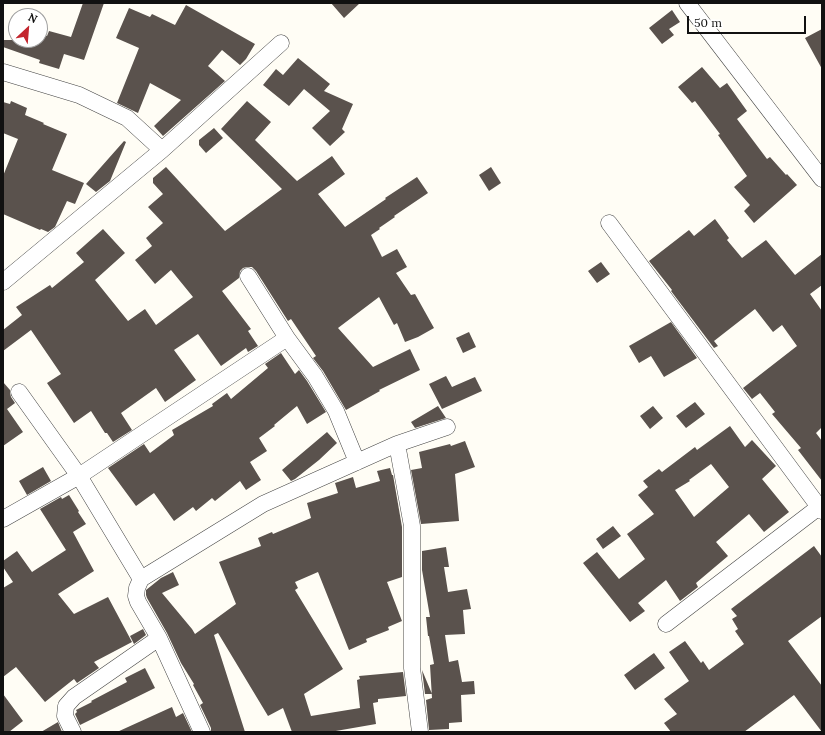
<!DOCTYPE html>
<html>
<head>
<meta charset="utf-8">
<style>
	body { margin:0 }
	#map { position:relative; width:825px; height:735px; overflow:hidden; background:#fffdf5; font-family:Lora,serif }
	canvas { display:block }
	.frame { position:absolute; inset:0; border:4px solid #111; pointer-events:none }
	.north { position:absolute; left:8px; top:8px; width:40px; height:40px; box-sizing:border-box; background:#fff; border:1px solid #a0a0a0; border-radius:50%; rotate:26deg; font-size:11px; font-weight:700; line-height:16px; text-align:center; color:#111 }
	.north::after { content:''; display:block; margin:auto; width:14px; height:18px; background:#c4262e; clip-path:polygon(50% 0,100% 100%,50% 72%,0 100%) }
	.scale { position:absolute; left:687px; top:16px; width:119px; height:18px; box-sizing:border-box; border:2px solid #111; border-top:0; padding-left:5px; font-size:12px; line-height:14px; white-space:nowrap; color:#111; -webkit-text-stroke:3px #fff; paint-order:stroke }
</style>
</head>
<body>
<div id="map">
<canvas width="825" height="735"></canvas>
<div class="frame"></div>
<div class="north">N</div>
<div class="scale">50 m</div>
</div>
<script>
const ctx = document.querySelector('canvas').getContext('2d');
ctx.lineJoin = 'round';
function fill(path, color) {
  ctx.fillStyle = color;
  ctx.fill(path, 'evenodd');
}
function shape(rows) {
  const path = new Path2D();
  for (const r of rows) {
    path.moveTo(r[0], r[1]);
    for (let i = 2; i < r.length; i += 2) path.lineTo(r[i], r[i + 1]);
  }
  return path;
}
function stroke(path, color, width, dash) {
  ctx.strokeStyle = color;
  ctx.lineWidth = width;
  ctx.lineCap = dash ? 'butt' : 'round';
  ctx.setLineDash(dash || []);
  ctx.stroke(path);
}
const building = shape([
	[83,3,104,3,84,60,64,54,59,69,39,63,40,60,3,47,3,40,32,40,40,43,40,33,47,36,49,31,71,37],
	[331,3,360,3,344,18],
	[186,5,255,44,246,59,240,65,222,50,208,66,225,81,163,136,154,126,181,100,150,83,138,113,117,103,139,48,116,38,129,8,150,17,152,14,175,25],
	[672,10,680,22,669,29,674,35,662,44,649,28],
	[822,29,822,69,805,38],
	[298,58,330,84,324,91,353,104,342,129,345,132,330,146,312,128,330,111,304,89,289,106,263,85,276,69,283,75],
	[702,67,720,88,727,83,747,111,737,119,767,159,770,157,786,175,787,174,797,185,754,223,744,211,750,205,734,187,747,176,718,135,720,134,695,101,692,103,678,87],
	[11,101,27,108,25,115,44,123,43,124,67,134,52,170,84,183,75,204,67,201,55,227,48,232,41,229,40,230,3,214,3,176,18,139,3,133,3,102,10,104],
	[247,101,271,122,255,140,297,181,332,156,345,174,318,194,345,227,386,199,385,198,417,177,428,193,394,216,395,217,379,228,380,229,371,235,382,257,397,249,407,267,396,273,411,295,415,294,434,328,418,337,405,342,397,323,394,325,379,297,338,328,373,367,410,349,420,370,379,390,380,391,346,410,323,371,313,358,316,356,291,319,288,321,256,271,252,267,247,267,243,268,240,271,239,278,222,291,251,329,248,331,258,346,248,352,246,348,221,366,198,334,174,350,196,380,165,402,156,388,121,413,132,430,113,442,107,433,105,433,91,411,74,423,47,383,61,374,31,330,3,351,3,330,22,315,16,307,50,285,52,288,84,262,76,253,103,229,125,253,95,280,128,321,145,309,156,325,193,297,171,270,155,284,135,260,152,246,146,238,163,223,148,207,163,194,153,183,153,178,166,167,225,231,282,189,221,129],
	[214,128,223,138,206,153,199,145,199,140],
	[124,141,126,142,110,181,96,192,86,184],
	[491,167,501,183,489,191,479,175],
	[715,219,729,238,727,240,742,258,766,240,795,275,822,254,822,285,810,294,822,311,822,427,816,433,822,441,822,481,798,450,801,448,772,414,775,412,760,393,752,399,743,388,797,346,782,325,773,332,755,309,714,341,718,346,714,348,671,291,672,290,649,261,689,230,694,236],
	[601,262,610,274,597,283,588,271],
	[671,322,697,358,664,377,651,356,639,363,629,346],
	[469,332,476,347,463,353,456,338],
	[281,353,295,374,299,370,307,381,326,412,307,424,297,406,274,425,275,426,259,438,267,451,250,462,261,480,246,490,240,481,215,501,212,498,196,511,193,507,174,521,154,493,136,506,108,468,144,444,150,453,174,435,172,430,213,406,212,404,227,393,231,399,268,368,265,364],
	[446,376,452,387,475,377,482,391,442,409,429,384],
	[3,382,10,390,10,393,11,397,15,403,7,409,23,432,3,446],
	[695,402,705,414,686,428,676,416],
	[438,406,446,418,415,428,411,422],
	[653,406,663,418,650,429,640,416],
	[730,426,745,447,752,440,776,466,762,479,789,512,764,532,749,514,716,542,728,556,696,583,698,587,680,601,666,580,638,603,645,611,630,622,583,563,597,552,619,579,645,559,627,534,654,514,638,495,648,487,643,481,659,469,662,472,695,447,697,450],
	[711,464,729,487,694,517,675,490,690,481,689,480],
	[327,432,337,443,319,460,295,479,291,481,282,470],
	[465,441,475,467,455,474,459,521,421,524,411,470,422,468,419,452,450,444,451,446],
	[43,467,51,481,27,495,19,481],
	[390,468,392,475,393,475,402,527,402,577,387,582,402,621,388,627,389,630,366,639,367,642,349,650,318,572,295,582,298,588,295,590,343,669,304,694,311,716,360,708,357,680,360,679,359,676,403,672,406,696,378,699,378,702,373,703,376,724,330,732,292,732,283,708,268,716,218,633,214,635,245,732,211,732,211,728,200,705,203,703,193,685,194,684,181,663,167,633,147,598,146,595,146,590,161,578,173,572,179,585,162,593,192,629,195,634,236,604,219,562,261,546,258,538,272,532,273,534,311,518,307,503,338,493,335,483,353,477,356,488,380,481,377,471],
	[69,495,79,511,78,512,86,524,73,532,94,571,58,594,74,614,108,597,132,642,94,662,99,668,77,683,74,679,45,702,16,667,3,677,3,588,13,582,3,567,3,561,17,551,32,572,66,550,40,509,61,497,62,499],
	[613,526,621,536,603,549,596,539],
	[814,546,822,557,822,616,788,641,822,686,822,732,794,695,744,732,671,732,664,723,677,714,664,699,689,681,669,652,685,641,701,663,703,661,709,670,744,644,735,631,738,629,732,619,737,616,731,609],
	[446,547,449,567,444,567,448,592,467,589,471,609,463,610,465,634,445,635,449,662,458,660,462,682,474,681,475,694,461,695,462,722,449,723,449,729,429,730,426,700,432,698,430,665,434,664,429,636,428,636,426,617,430,617,422,570,422,551],
	[143,629,146,635,134,644,130,636],
	[654,653,665,668,635,690,624,675],
	[145,668,155,688,80,725,75,714,77,712,76,710,92,702,91,701,127,682,125,678],
	[422,670,432,694,425,694],
	[3,694,23,721,9,732,3,732],
	[172,707,176,717,183,713,192,732,117,732],
	[58,722,62,732,41,732]
]);
const minor = shape([
	[687,3,822,179],
	[3,72,79,95,127,118,162,150],
	[609,223,822,511],
	[248,276,287,338,315,376,336,411,357,462],
	[3,282,162,150,281,43],
	[19,392,79,476,287,338],
	[397,444,412,526,412,668,420,732],
	[3,519,79,476,141,579],
	[666,624,819,507],
	[73,732,65,716,66,706,74,697,159,638],
	[202,732,159,638,138,602,136,596,137,588,141,579,263,504,397,444,447,427]
]);
fill(building, '#5a524d');
stroke(minor, '#444', 17);
stroke(minor, '#fff', 16);
</script>
</body>
</html>
